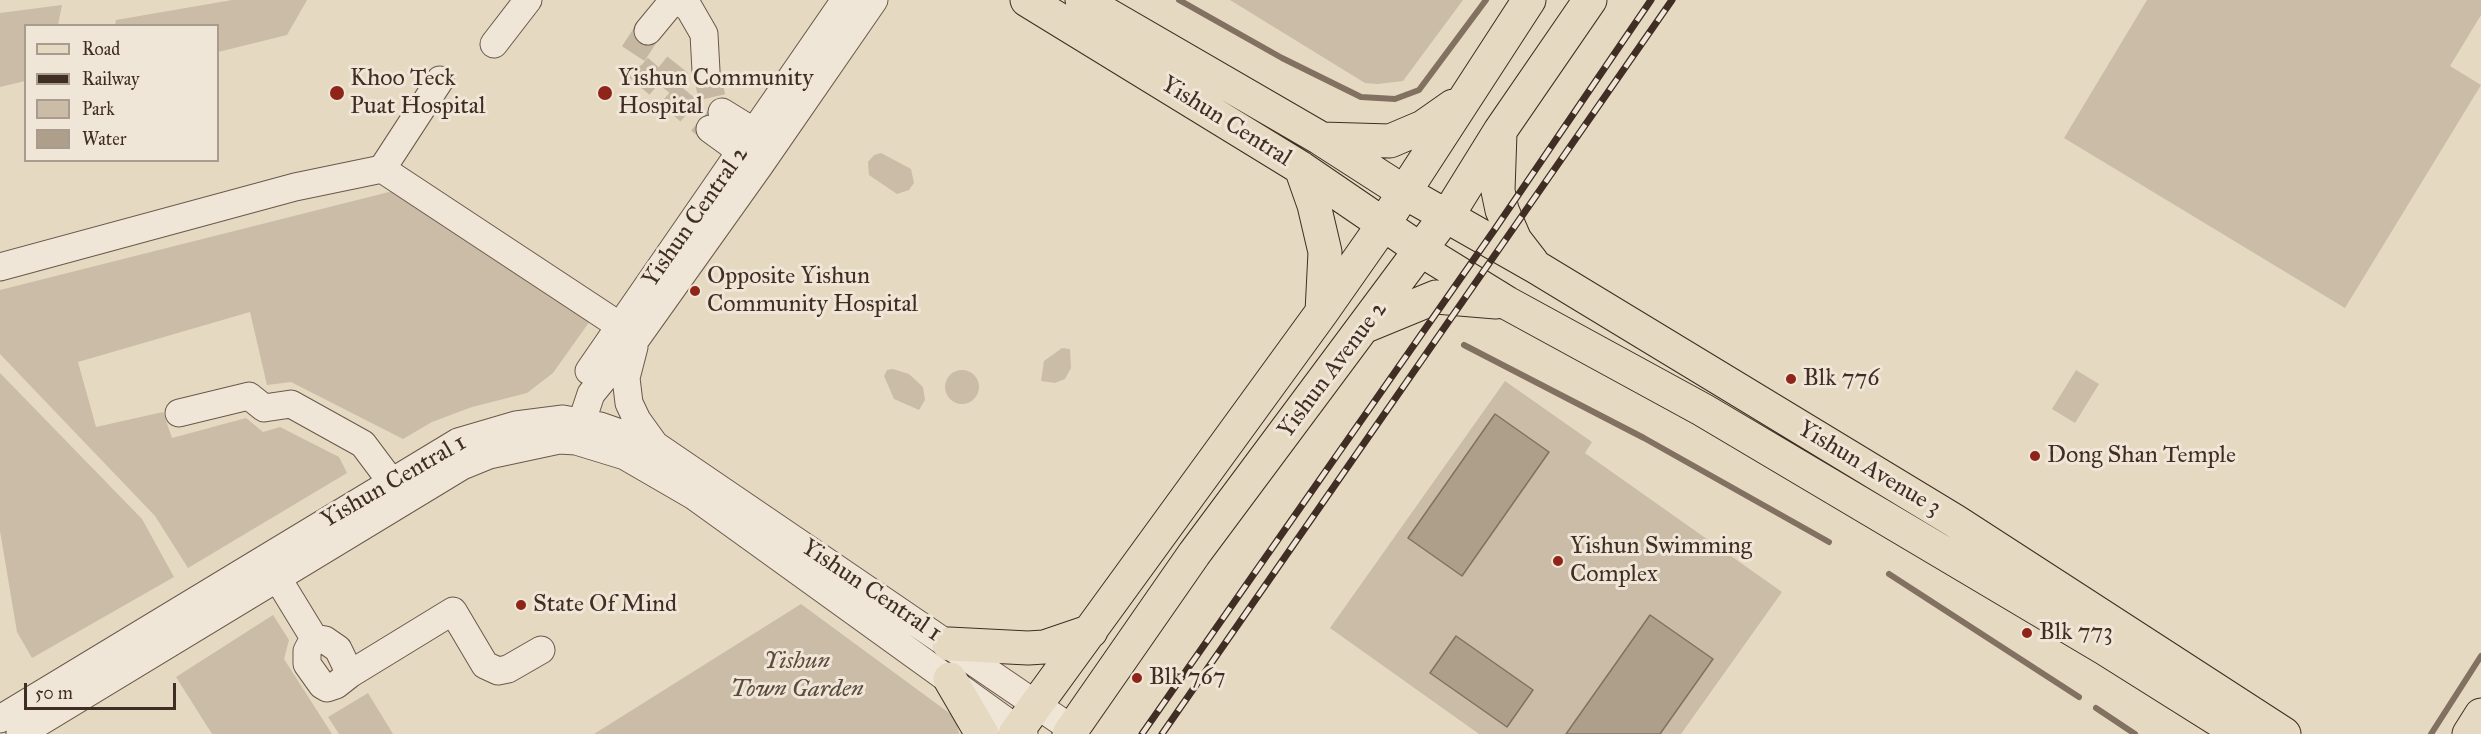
<!DOCTYPE html>
<html>
<head>
<meta charset="utf-8">
<style>
	body { margin:0 }
	#map { position:relative; width:2481px; height:734px; overflow:hidden; background:#e6d9c1; font-family:"IM FELL Great Primer",serif }
	canvas { display:block }
	.legend { position:absolute; left:24px; top:24px; width:195px; height:138px; box-sizing:border-box; background:#efe6d7; border:2px solid #a99c8f; margin:0; padding:8px 10px; list-style:none; font-size:18px; color:#402d23 }
	.legend li { display:flex; align-items:center; gap:12px; height:30px }
	.legend b { width:30px; border:2px solid #a99c8f }
	.scale { position:absolute; left:24px; top:683px; width:152px; height:27px; box-sizing:border-box; border:3px solid #402d23; border-top:0; padding-left:8px; font-size:18px; line-height:21px; white-space:nowrap; color:#402d23; -webkit-text-stroke:4px #efe6d7; paint-order:stroke }
</style>
</head>
<body>
<div id="map">
<canvas width="2481" height="734"></canvas>
<ul class="legend">
<li><b style="height:8px;background:#e6d9c1"></b>Road</li>
<li><b style="height:8px;background:#402d23"></b>Railway</li>
<li><b style="height:16px;background:#cabca6"></b>Park</li>
<li><b style="height:16px;background:#ae9f8b"></b>Water</li>
</ul>
<div class="scale">50 m</div>
</div>
<script>
const ctx = document.querySelector('canvas').getContext('2d');
ctx.lineJoin = 'round';
function fill(path, color) {
  ctx.fillStyle = color;
  ctx.fill(path, 'evenodd');
}
function shape(rows) {
  const path = new Path2D();
  for (const r of rows) {
    if (r.length === 3) {
      path.moveTo(r[0] + r[2], r[1]);
      path.arc(r[0], r[1], r[2], 0, 2 * Math.PI);
      continue;
    }
    path.moveTo(r[0], r[1]);
    for (let i = 2; i < r.length; i += 2) path.lineTo(r[i], r[i + 1]);
  }
  return path;
}
function stroke(path, color, width, dash) {
  ctx.strokeStyle = color;
  ctx.lineWidth = width;
  ctx.lineCap = dash ? 'butt' : 'round';
  ctx.setLineDash(dash || []);
  ctx.stroke(path);
}
function write(font, color, halo, rows, align = 'center') {
  ctx.font = font + ' "IM FELL Great Primer",serif';
  ctx.lineWidth = 6;
  ctx.setLineDash([]);
  ctx.textBaseline = 'middle';
  ctx.strokeStyle = halo;
  ctx.fillStyle = color;
  for (const [text, x, y, turn = 0] of rows) {
    ctx.save();
    ctx.translate(x, y);
    ctx.rotate((+turn || 0) * Math.PI / 180);
    ctx.textAlign = isNaN(turn) ? turn : align;
    if (halo) ctx.strokeText(text, 0, 0);
    ctx.fillText(text, 0, 0);
    ctx.restore();
  }
}
const green = shape([
	[232,0,307,0,287,35,218,52,218,26,115,25,116,20],
	[1230,0,1463,0,1403,81,1378,84,1365,83],
	[2147,0,2481,0,2481,15,2450,66,2481,85,2345,308,2064,138],
	[62,5,58,25,26,26,25,81,0,87,0,13],
	[881,153,911,169,914,183,909,190,897,194,869,175,868,162,874,155],
	[397,190,590,321,553,373,527,393,472,407,432,422,403,439,291,382,267,385,250,312,78,362,96,427,163,412,172,438,246,418,263,432,280,427,339,457,347,473,188,568,155,516,0,354,0,290],
	[1062,348,1070,349,1071,368,1065,379,1055,383,1041,381,1044,361],
	[893,369,909,374,923,387,925,400,919,410,894,399,884,376,887,370],
	[2076,370,2099,384,2075,423,2052,409],
	[962,387,17],
	[0,373,142,519,174,577,32,658,17,632,0,531],
	[1505,381,1592,442,1585,453,1782,592,1681,734,1479,734,1330,628],
	[801,604,956,718,959,734,594,734],
	[273,615,289,640,284,659,332,734,212,734,176,677],
	[368,693,393,734,339,734,328,717]
]);
const water = shape([
	[1495,414,1549,452,1462,576,1408,538,1495,414],
	[1650,615,1713,659,1660,734,1566,734,1650,615],
	[1456,636,1533,690,1507,727,1430,673,1456,636]
]);
const stream = shape([
	[1179,0,1282,58,1361,97,1395,99,1419,90,1486,0],
	[1464,345,1644,438,1829,542],
	[1889,574,2079,697],
	[2096,708,2135,734],
	[2431,734,2481,656]
]);
const minorTunnel = shape([
	[648,31,633,54,639,68,710,129],
	[706,71,714,106,722,112],
	[661,86,685,56]
]);
const minor = shape([
	[648,31,672,2,681,3,689,8,704,34,706,71],
	[494,44,528,0],
	[722,112,769,141],
	[710,129,754,161],
	[382,169,620,326],
	[0,267,295,187,382,169,440,80],
	[634,347,626,378,629,403,637,420,655,445],
	[589,371,845,0],
	[179,413,249,396,264,408,291,404,363,444,390,480],
	[576,439,591,394,636,339,760,165,874,0],
	[267,561,314,638,325,640,338,649,350,674],
	[314,638,307,651,307,664,322,685,327,688,336,685,350,674,453,611,485,665,498,671,508,669,541,650],
	[0,719,458,442,516,425,563,419,600,426,655,445,1072,729],
	[20,734,462,466,489,455,559,440,576,441,625,456,694,496,1024,734]
]);
const major = shape([
	[1027,0,1301,168,1421,250,1507,303,1703,410,2104,648,2241,734],
	[1082,0,1320,138,1404,192,1536,267,1955,521,2284,734],
	[1500,133,1498,191,1502,210,1515,240,1532,262],
	[1322,139,1390,141,1423,127,1453,106],
	[1301,168,1314,205,1325,252,1322,312],
	[1368,325,1436,297,1496,302],
	[949,644,1028,648,1044,647,1091,631],
	[950,679,982,734],
	[1015,734,1322,312,1383,225,1529,0],
	[1069,734,1194,554,1456,202,1500,131,1590,0],
	[2469,734,2481,715]
]);
const rail = shape([
	[1142,734,1495,229,1651,0],
	[1162,734,1672,0]
]);
const markers = [
	[337,93,8,"#8f2418"],
	[605,93,8,"#8f2418"],
	[695,291,6,"#8f2418"],
	[1791,379,6,"#8f2418"],
	[2035,456,6,"#8f2418"],
	[1558,561,6,"#8f2418"],
	[521,605,6,"#8f2418"],
	[2027,633,6,"#8f2418"],
	[1137,678,6,"#8f2418"]
];
const poiNames = [
	["Khoo Teck",350,79],
	["Puat Hospital",350,107],
	["Yishun Community",618,79],
	["Hospital",618,107],
	["Opposite Yishun",707,277],
	["Community Hospital",707,305],
	["Blk 776",1803,379],
	["Dong Shan Temple",2047,456],
	["Yishun Swimming",1570,547],
	["Complex",1570,575],
	["State Of Mind",533,605],
	["Blk 773",2039,633],
	["Blk 767",1149,678]
];
const streetNames = [
	["Yishun Central",1226,122,32],
	["Yishun Central 2",696,217,-55],
	["Yishun Avenue 2",1333,370,-53],
	["Yishun Avenue 3",1869,469,31],
	["Yishun Central 1",394,482,-30],
	["Yishun Central 1",871,591,34]
];
const parkNames = [
	["Yishun",797,662],
	["Town Garden",797,690]
];
fill(green, '#cabca6');
fill(water, '#ae9f8b');
stroke(water, '#827161', 1.5);
stroke(stream, '#827161', 6);
stroke(minorTunnel, '#c5b7a1', 27, [27, 14]);
stroke(minor, '#6a584a', 29);
stroke(major, '#402d23', 35);
stroke(minor, '#efe6d7', 27);
stroke(major, '#e6d9c1', 33);
stroke(rail, '#402d23', 7);
stroke(rail, '#efe6d7', 4.5, [14]);
for (const [x, y, r, color] of markers) {
  const dot = new Path2D();
  dot.arc(x, y, r, 0, 2 * Math.PI);
  ctx.fillStyle = color;
  ctx.fill(dot);
  stroke(dot, '#efe6d7', 2);
}
write('24px', '#402d23', '#efe6d7', poiNames, 'left');
write('24px', '#402d23', '#efe6d7', streetNames);
write('italic 24px', '#5c4a3d', '#efe6d7', parkNames);
</script>
</body>
</html>
